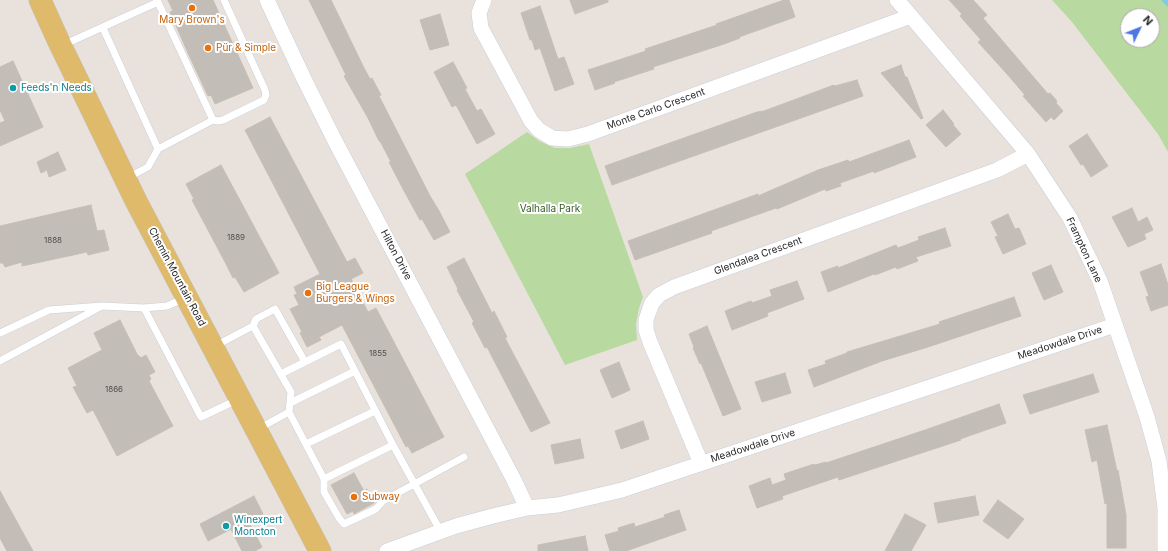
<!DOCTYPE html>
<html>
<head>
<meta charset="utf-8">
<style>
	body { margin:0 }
	#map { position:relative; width:1168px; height:551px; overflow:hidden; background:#e9e2dc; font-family:Inter,sans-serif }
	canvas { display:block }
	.north { position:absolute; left:1120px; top:8px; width:40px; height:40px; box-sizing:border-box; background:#fff; border:1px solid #a9a9a9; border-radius:50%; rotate:47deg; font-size:11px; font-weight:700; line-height:16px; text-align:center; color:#292929 }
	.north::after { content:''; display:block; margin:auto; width:14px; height:18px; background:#4f77e3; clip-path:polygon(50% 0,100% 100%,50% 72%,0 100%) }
</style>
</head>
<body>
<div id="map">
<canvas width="1168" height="551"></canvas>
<div class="north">N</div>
</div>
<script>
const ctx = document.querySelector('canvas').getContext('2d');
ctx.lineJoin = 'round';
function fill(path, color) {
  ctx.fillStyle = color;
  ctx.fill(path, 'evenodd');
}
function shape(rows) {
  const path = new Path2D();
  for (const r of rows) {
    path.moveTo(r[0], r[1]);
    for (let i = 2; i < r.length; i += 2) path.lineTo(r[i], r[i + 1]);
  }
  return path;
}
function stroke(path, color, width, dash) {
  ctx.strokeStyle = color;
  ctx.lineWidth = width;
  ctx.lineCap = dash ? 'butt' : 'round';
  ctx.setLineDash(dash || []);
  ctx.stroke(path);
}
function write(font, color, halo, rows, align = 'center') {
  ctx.font = font + ' Inter,sans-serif';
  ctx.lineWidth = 4;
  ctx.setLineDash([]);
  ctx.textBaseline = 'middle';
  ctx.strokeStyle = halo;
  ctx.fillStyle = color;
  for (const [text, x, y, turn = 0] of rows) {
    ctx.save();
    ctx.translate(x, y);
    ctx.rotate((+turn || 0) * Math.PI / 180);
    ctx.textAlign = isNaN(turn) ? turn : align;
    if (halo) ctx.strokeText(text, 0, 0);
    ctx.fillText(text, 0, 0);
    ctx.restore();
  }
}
const green = shape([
	[1052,0,1168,0,1168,152,1158,134,1072,22],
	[1128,16,1152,16,1152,40,1128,40],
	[527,132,539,141,555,148,570,148,589,144,643,297,639,308,636,324,637,340,565,365,465,174]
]);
const stream = shape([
	[1164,0,1168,4]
]);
const building = shape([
	[168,0,213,0,253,88,215,104,211,95,208,96,188,53,170,12,173,11,168,0],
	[309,0,331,0,363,66,370,79,372,78,381,95,379,96,430,196,438,209,450,232,434,240,422,219,420,220,403,189,389,162,391,162,380,141,379,141,368,118,344,76,346,75,309,0],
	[570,0,608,0,608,2,575,14,570,0],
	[784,0,789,0,795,17,739,37,740,38,724,44,653,67,654,69,614,82,615,83,595,90,588,70,646,51,645,49,717,25,716,24,784,0],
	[949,0,973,0,987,15,983,18,1048,94,1050,93,1057,101,1056,103,1063,111,1054,120,1051,117,1046,122,1023,96,1025,95,1007,74,978,42,981,40,960,16,962,14,949,0],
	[540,6,558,59,564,57,574,84,555,91,540,48,535,50,532,40,530,40,521,13,540,6],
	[440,14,449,45,430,50,420,20,440,14],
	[13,61,43,127,0,146,0,123,5,121,0,110,0,67,13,61],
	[453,62,467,88,465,89,477,111,481,109,495,134,477,144,456,105,452,107,434,72,453,62],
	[901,65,905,77,907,77,923,118,921,119,881,73,901,65],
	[857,80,863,96,612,185,605,166,757,112,764,111,834,85,835,86,857,80],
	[943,110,954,124,953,125,961,134,946,147,926,125,943,110],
	[270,117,347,262,355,258,363,273,351,279,368,312,376,308,444,437,412,453,408,446,406,447,342,325,319,337,321,340,307,347,300,333,302,332,290,309,299,305,294,295,297,294,294,287,320,274,245,130,270,117],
	[1087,134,1108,166,1091,177,1083,164,1081,165,1069,146,1087,134],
	[909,140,916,157,874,173,874,171,840,183,841,186,826,191,825,189,777,209,776,208,711,231,712,233,635,260,628,241,758,194,758,196,818,170,848,160,849,162,909,140],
	[58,152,66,170,49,177,47,170,41,173,37,162,58,152],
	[221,165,279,273,244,292,235,277,233,278,225,262,192,200,194,199,186,184,221,165],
	[91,205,97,231,104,230,109,250,88,255,87,252,22,266,22,262,5,267,3,263,0,263,0,226,91,205],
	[1132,208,1138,222,1147,217,1153,230,1144,234,1146,239,1128,247,1112,217,1132,208],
	[1008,214,1015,229,1019,228,1026,244,1003,254,995,237,998,236,991,222,1008,214],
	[945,228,951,246,916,257,918,261,897,269,896,267,875,275,874,274,828,292,821,272,838,266,838,268,896,245,898,248,919,240,918,237,945,228],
	[464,258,492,313,494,311,507,337,505,338,550,423,531,432,487,347,485,348,472,323,474,322,457,290,458,289,447,267,464,258],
	[1161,264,1168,285,1168,305,1151,311,1146,297,1149,296,1140,272,1161,264],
	[1051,265,1063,292,1044,300,1032,273,1051,265],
	[797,281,804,299,767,313,768,316,732,330,725,311,751,301,752,303,772,296,770,290,797,281],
	[1014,297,1021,316,928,347,882,361,814,387,808,370,826,364,825,361,847,353,847,352,940,324,939,322,1014,297],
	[120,320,137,354,141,358,146,355,155,372,149,375,151,379,149,381,173,426,117,456,93,410,87,413,73,387,77,386,68,368,102,350,94,333,120,320],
	[707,326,741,409,723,416,701,363,700,364,693,348,694,347,689,334,707,326],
	[619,362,630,390,612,398,600,370,619,362],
	[785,373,791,393,762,402,755,382,785,373],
	[1093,374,1099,392,1030,414,1023,395,1093,374],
	[999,404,1006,423,960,439,961,440,839,480,838,477,782,496,783,499,757,508,749,486,770,478,772,485,786,480,784,474,814,464,815,465,826,462,826,463,925,430,999,404],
	[643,421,649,439,621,449,615,431,643,421],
	[1107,425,1117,471,1118,470,1126,515,1126,548,1107,548,1107,503,1105,504,1097,460,1092,462,1085,430,1107,425],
	[580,439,584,458,555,464,551,445,580,439],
	[354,473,364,491,367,489,374,503,354,514,353,511,347,514,331,485,354,473],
	[0,491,33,551,7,551,0,538,0,491],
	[254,496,263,514,248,521,262,547,255,551,242,551,231,529,208,541,200,524,254,496],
	[975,496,979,515,938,523,934,503,975,496],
	[998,500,1024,519,1008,539,983,521,998,500],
	[679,510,686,530,626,551,610,551,605,535,619,531,618,528,634,523,635,527,665,517,664,515,679,510],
	[905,514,926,525,911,551,885,551,905,514],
	[585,536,588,551,538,551,538,545,585,536]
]);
const service = shape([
	[157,0,213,120,218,121,223,120,264,100,266,95,265,90,224,0],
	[103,28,158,149],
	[63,45,158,2],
	[127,178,148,167,158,149,213,120],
	[144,308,201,417,239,399],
	[253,326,256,319,275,309,305,362],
	[0,333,49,310,102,306,144,308,167,306,185,298],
	[215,346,253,326,291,392,289,412,324,479,393,445],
	[0,361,100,307],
	[281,374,341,344,355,371],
	[290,403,355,371,393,445,441,532],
	[258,429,289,412],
	[306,444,375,411],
	[324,479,324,492,339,518,344,524,376,509,383,501,464,457]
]);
const minor = shape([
	[267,0,304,79,335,141,514,480,527,508],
	[484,0,479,13,481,28,531,121,539,130,552,138,568,139,588,134,911,16],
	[897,0,1028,154,1070,218,1100,281,1147,417,1159,461,1165,508,1165,551],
	[701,463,650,342,646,330,646,320,649,311,652,303,659,295,674,287,997,170,1028,154],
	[387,551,456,526,493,516,527,508,558,505,622,490,1115,325]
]);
const primary = shape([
	[40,0,58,40,136,201,320,551]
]);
const markers = [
	[192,8,4,"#e8710a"],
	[208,48,4,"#e8710a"],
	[13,88,4,"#0f9aa8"],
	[308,293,4,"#e8710a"],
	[354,497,4,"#e8710a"],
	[226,526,4,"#0f9aa8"]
];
const numberNames = [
	["1889",236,238],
	["1888",53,241],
	["1855",378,354],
	["1866",114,390]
];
const foodNames = [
	["Mary Brown's",192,20,"center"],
	["Pür & Simple",216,48],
	["Big League",316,287],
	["Burgers & Wings",316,299],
	["Subway",362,497]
];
const cultureNames = [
	["Feeds'n Needs",21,88],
	["Winexpert",234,520],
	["Moncton",234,532]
];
const streetNames = [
	["Monte Carlo Crescent",656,109,-20],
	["Frampton Lane",1084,250,65],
	["Hilton Drive",396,255,62],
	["Glendalea Crescent",758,256,-20],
	["Chemin Mountain Road",177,277,62],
	["Meadowdale Drive",1060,343,-18],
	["Meadowdale Drive",753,446,-18]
];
const parkNames = [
	["Valhalla Park",550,209]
];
fill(green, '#b8d99f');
stroke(stream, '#7bcddf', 4.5);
fill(building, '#c2bdb7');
stroke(building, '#c4beb6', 1);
stroke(service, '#caced9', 8);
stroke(minor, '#caced9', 16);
stroke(primary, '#c3c3c3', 23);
stroke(service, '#fff', 7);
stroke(minor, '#fff', 15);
stroke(primary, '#dfba6b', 22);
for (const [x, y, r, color] of markers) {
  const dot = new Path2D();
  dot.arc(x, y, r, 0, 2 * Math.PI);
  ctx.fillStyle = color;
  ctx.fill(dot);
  stroke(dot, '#fff', 1.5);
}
write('8px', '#4f4e4c', null, numberNames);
write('10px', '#c56008', '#fff', foodNames, 'left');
write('10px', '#0d838f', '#fff', cultureNames, 'left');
write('10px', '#292929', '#fff', streetNames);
write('10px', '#335c22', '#fff', parkNames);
</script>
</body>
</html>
